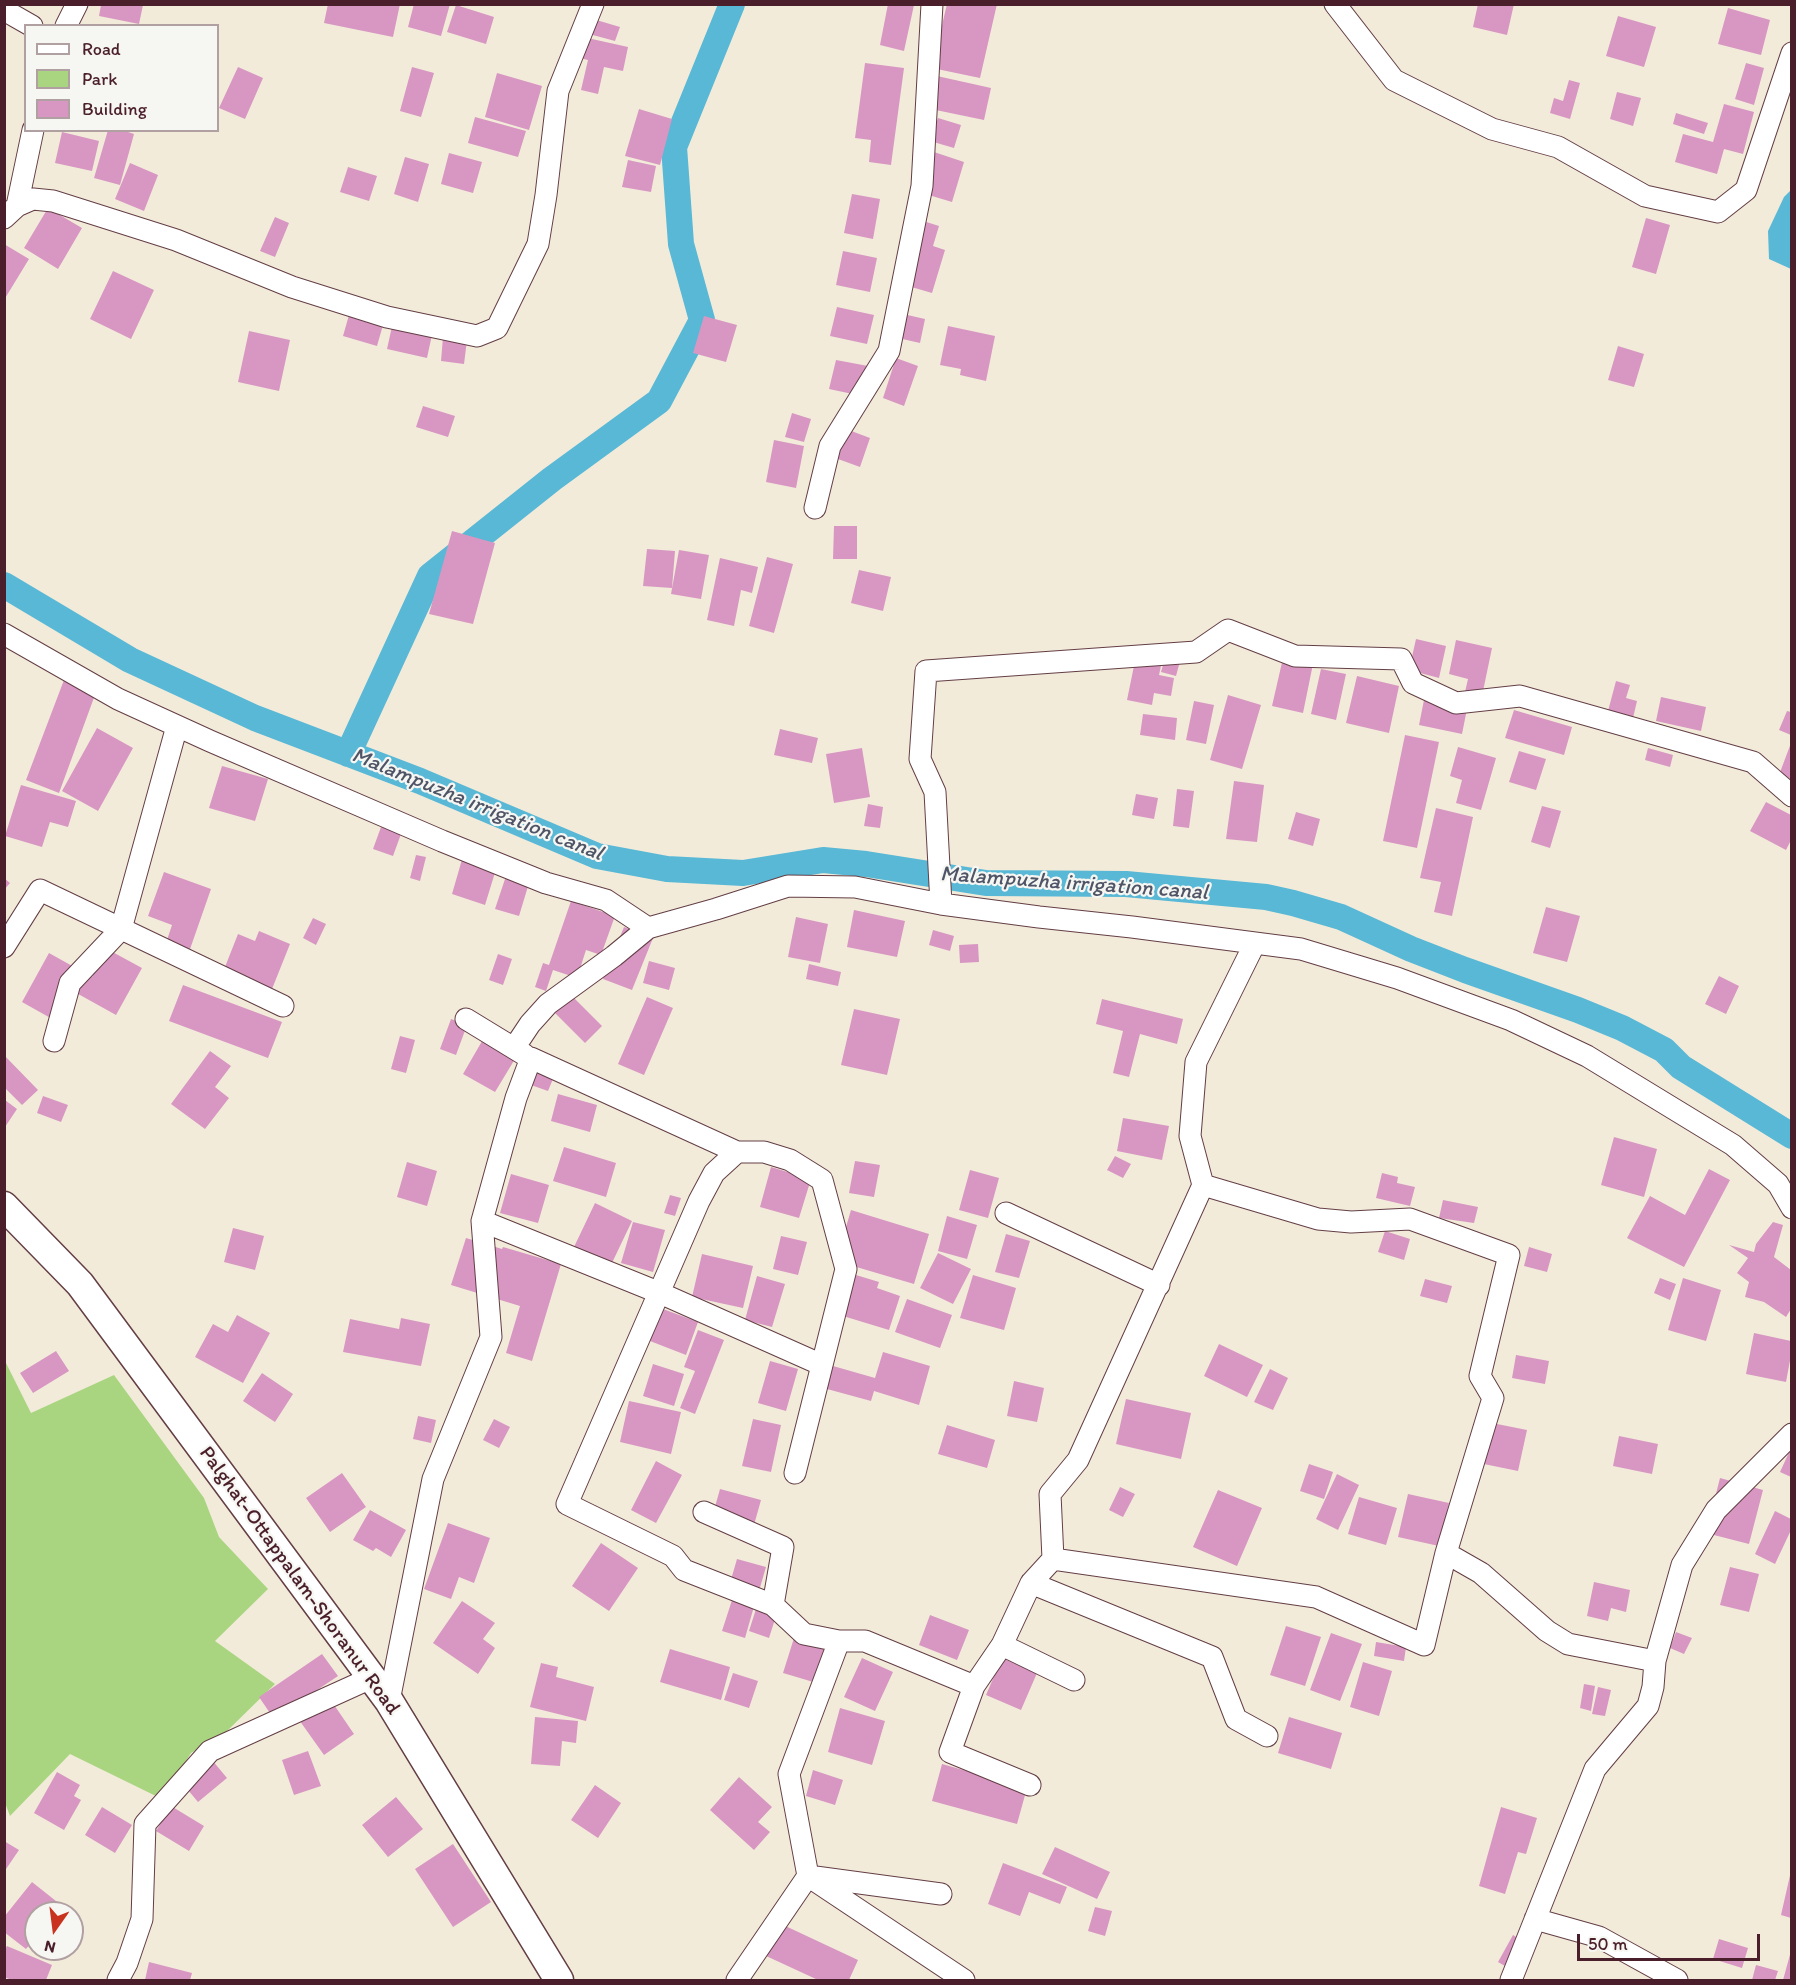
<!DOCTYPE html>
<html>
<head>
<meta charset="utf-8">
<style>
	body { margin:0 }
	#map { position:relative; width:1796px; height:1985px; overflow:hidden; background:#f3ebda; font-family:Itim,sans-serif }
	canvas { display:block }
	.frame { position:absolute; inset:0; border:6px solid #4a1f2b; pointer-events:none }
	.legend { position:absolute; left:24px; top:24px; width:195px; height:108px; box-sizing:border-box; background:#f6f6f2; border:2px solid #b1a0a2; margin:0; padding:8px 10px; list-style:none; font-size:18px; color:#4a1f2b }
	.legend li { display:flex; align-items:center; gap:12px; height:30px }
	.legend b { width:30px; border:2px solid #b1a0a2 }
	.north { position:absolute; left:24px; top:1901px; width:60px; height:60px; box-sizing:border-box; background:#f6f6f2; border:2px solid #b1a0a2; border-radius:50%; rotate:194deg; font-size:16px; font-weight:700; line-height:24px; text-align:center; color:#4a1f2b }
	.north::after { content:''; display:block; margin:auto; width:21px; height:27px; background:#c8321e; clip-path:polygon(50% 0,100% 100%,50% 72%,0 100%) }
	.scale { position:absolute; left:1577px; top:1934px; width:183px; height:27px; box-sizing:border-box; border:3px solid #4a1f2b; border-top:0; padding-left:8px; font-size:18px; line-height:21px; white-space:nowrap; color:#4a1f2b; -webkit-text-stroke:4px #f6f6f2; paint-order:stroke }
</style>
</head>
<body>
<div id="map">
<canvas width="1796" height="1985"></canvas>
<div class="frame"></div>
<ul class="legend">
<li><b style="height:8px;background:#fff"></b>Road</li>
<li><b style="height:16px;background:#a9d581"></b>Park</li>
<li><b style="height:16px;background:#d797c2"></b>Building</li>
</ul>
<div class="north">N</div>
<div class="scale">50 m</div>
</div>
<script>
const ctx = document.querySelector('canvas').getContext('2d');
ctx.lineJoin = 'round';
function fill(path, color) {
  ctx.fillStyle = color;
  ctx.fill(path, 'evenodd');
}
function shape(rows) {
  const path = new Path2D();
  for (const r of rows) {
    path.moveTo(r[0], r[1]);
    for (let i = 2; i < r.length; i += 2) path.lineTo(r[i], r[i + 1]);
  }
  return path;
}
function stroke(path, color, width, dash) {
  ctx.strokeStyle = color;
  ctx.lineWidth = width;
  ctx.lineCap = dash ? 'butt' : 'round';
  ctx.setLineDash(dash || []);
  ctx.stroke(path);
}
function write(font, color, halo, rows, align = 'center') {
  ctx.font = font + ' Itim,sans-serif';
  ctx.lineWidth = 4.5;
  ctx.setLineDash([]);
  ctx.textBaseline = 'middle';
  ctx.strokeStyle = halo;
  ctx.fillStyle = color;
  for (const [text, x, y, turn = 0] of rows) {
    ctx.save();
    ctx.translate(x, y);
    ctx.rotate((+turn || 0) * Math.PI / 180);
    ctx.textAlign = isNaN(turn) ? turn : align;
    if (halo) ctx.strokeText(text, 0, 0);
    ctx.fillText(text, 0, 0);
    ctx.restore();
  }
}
const green = shape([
	[4,1359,31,1413,114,1375,204,1498,219,1537,268,1589,215,1641,275,1684,225,1733,191,1753,162,1799,70,1754,10,1816,4,1800]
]);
const water = shape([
	[1791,190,1791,269,1769,259,1768,231,1784,197]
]);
const canal = shape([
	[4,585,130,660,255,718,420,781,597,856,667,869,743,873,823,860,866,864,986,883,1126,884,1266,897,1293,903,1341,917,1411,949,1465,970,1578,1010,1622,1028,1664,1050,1681,1067,1792,1136],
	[348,754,430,576,552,479,659,401,702,320,681,244,674,147,732,4]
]);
const building = shape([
	[328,4,400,4,393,37,324,23],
	[414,4,450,4,441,36,408,27],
	[888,4,914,5,904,51,880,45],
	[947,4,997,4,980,78,932,68],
	[1478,4,1514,4,1507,35,1473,27],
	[101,5,143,5,139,24,99,16],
	[456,5,494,17,486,44,447,32],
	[1728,8,1770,20,1761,55,1718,44],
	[1618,16,1656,27,1644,67,1606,56],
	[593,19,620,27,615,41,589,34],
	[583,37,628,47,623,71,604,67,598,94,581,90,588,60,579,58],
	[865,63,904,68,891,165,869,162,871,140,855,138],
	[1746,63,1764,68,1754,105,1735,99],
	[238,67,263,78,245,119,219,108],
	[412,67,434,73,421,117,400,111],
	[497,73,542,86,529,130,485,117],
	[937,76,991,88,984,120,931,109],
	[1569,80,1580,83,1570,119,1550,113,1554,98,1563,101],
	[1617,92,1641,98,1633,126,1610,119],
	[1724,104,1754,112,1743,154,1724,149,1717,174,1675,162,1683,134,1713,142],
	[639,109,672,119,660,165,625,156],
	[1676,113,1708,123,1704,134,1673,124],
	[475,117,526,131,518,157,468,143],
	[938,118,961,125,954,148,930,141],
	[108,130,122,130,134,134,120,185,94,178],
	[62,132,99,141,92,171,55,163],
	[934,152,964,162,952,202,922,193],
	[449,153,482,162,473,193,441,184],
	[405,157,429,164,418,202,394,194],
	[628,160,656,166,651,192,622,187],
	[130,163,158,175,144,211,115,199],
	[348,167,377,176,369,201,340,192],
	[852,194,880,199,873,239,844,233],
	[48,208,82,228,58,269,24,248],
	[275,217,289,223,275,257,260,251],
	[1646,218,1670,225,1656,274,1632,267],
	[920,220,939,226,933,246,945,250,932,293,901,284],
	[4,244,29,259,4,300],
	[843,251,877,258,870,292,836,285],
	[113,271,154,290,131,339,90,319],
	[837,307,874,315,867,344,830,336],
	[903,314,925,319,920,343,898,338],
	[349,315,383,325,377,346,343,336],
	[704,316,737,325,726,362,693,353],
	[393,322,433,330,427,358,387,349],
	[948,326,995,336,986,381,960,375,961,369,940,365],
	[249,331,290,340,279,391,238,382],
	[443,337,467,340,464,364,441,361],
	[1618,346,1644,354,1634,387,1608,380],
	[896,358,918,366,904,406,883,398],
	[836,360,868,366,862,396,829,389],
	[423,406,455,416,448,437,416,427],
	[792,413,811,419,804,442,785,437],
	[838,426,870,438,860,467,827,455],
	[774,440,804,446,796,488,766,482],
	[834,526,857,526,857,559,833,559],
	[452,531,495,543,473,624,429,614],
	[647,549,675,551,672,588,643,586],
	[679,550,709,555,701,599,671,594],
	[767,557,793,564,774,633,749,626],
	[720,558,758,567,752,593,741,590,734,626,707,620],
	[859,570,891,577,883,611,851,603],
	[1416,639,1446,646,1439,678,1409,670],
	[1456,640,1492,648,1482,696,1465,692,1468,679,1449,674],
	[1136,656,1162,661,1159,675,1174,678,1171,696,1154,693,1152,705,1127,700],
	[1165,658,1180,661,1176,676,1161,672],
	[1283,658,1313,664,1303,713,1272,706],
	[1321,669,1346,674,1336,720,1311,714],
	[67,672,99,684,59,793,26,780],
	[1357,676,1399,686,1389,733,1346,723],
	[1616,681,1630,685,1626,698,1637,701,1633,718,1608,711],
	[1228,695,1261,705,1242,769,1210,760],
	[1661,697,1706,707,1701,731,1656,721],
	[1424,700,1467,709,1462,734,1419,725],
	[1194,701,1214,705,1206,744,1186,740],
	[1514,710,1572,727,1564,755,1505,738],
	[1787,711,1791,712,1791,735,1779,730],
	[1143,714,1177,718,1175,740,1140,735],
	[97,728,133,748,98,811,62,791],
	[780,729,818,738,812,763,774,755],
	[1405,735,1439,742,1417,848,1383,841],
	[1791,743,1791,789,1776,783],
	[1458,747,1496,758,1481,810,1456,803,1462,780,1450,776],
	[862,748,870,797,834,803,826,754],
	[1648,748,1673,755,1670,767,1645,760],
	[1519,751,1546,759,1536,790,1509,782],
	[222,766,268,779,255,821,209,808],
	[1234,781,1264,785,1257,842,1226,839],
	[21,785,76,801,68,827,50,822,42,847,5,836],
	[1177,789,1194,791,1189,828,1173,826],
	[1136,794,1158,798,1154,819,1132,815],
	[1766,802,1791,815,1791,840,1786,850,1750,831],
	[868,804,883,807,880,828,864,826],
	[1542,806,1561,811,1550,848,1531,842],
	[1436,808,1473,817,1452,916,1434,912,1441,882,1420,878],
	[1296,812,1320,819,1313,846,1288,839],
	[381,827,401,834,393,856,373,849],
	[416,855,426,857,420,881,410,878],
	[463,856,497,866,485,905,452,894],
	[164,872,211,889,189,952,166,943,172,925,148,916],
	[506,876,529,883,519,916,495,909],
	[4,878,10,883,4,890],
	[571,901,615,916,601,955,586,950,577,978,553,970,546,991,535,987,543,963,549,965],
	[1546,907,1580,916,1567,962,1533,953],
	[854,910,905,921,897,957,847,947],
	[796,917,828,924,820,963,788,957],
	[313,918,326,924,316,945,303,938],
	[624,927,653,938,632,990,603,979],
	[933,930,954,936,950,951,929,945],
	[259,931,290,944,270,994,246,984,248,977,225,967,238,934,255,941],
	[978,944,979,962,960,963,959,945],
	[107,949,142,968,116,1015,71,990,54,1020,22,1002,49,953,92,977],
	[498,954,512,959,503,985,489,980],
	[649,961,675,968,669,990,643,983],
	[809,964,841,972,838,986,806,979],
	[1719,976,1739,986,1726,1014,1705,1004],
	[183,985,282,1022,268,1058,169,1021],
	[572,996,602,1026,585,1043,555,1013],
	[647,997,673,1008,644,1075,618,1064],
	[1102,999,1183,1019,1177,1044,1140,1034,1129,1077,1113,1073,1123,1031,1096,1024],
	[854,1009,900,1019,887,1075,841,1065],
	[451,1019,467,1025,456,1055,440,1049],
	[400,1036,415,1040,406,1073,391,1069],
	[485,1036,518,1054,495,1092,463,1074],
	[210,1051,231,1066,215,1087,229,1098,205,1129,171,1104],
	[4,1055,38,1090,22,1105,4,1087],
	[535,1066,555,1074,548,1091,528,1084],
	[558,1094,597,1105,590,1132,551,1121],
	[43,1096,68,1105,61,1122,37,1113],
	[5,1100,17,1109,5,1127],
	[1123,1118,1169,1126,1162,1160,1117,1151],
	[1614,1137,1657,1149,1644,1197,1601,1185],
	[564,1147,616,1163,606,1197,553,1181],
	[1115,1156,1131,1164,1123,1178,1107,1170],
	[855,1161,880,1165,874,1197,849,1193],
	[407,1162,437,1171,427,1206,397,1197],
	[771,1167,811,1179,799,1218,760,1207],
	[1709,1169,1730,1180,1684,1267,1627,1238,1650,1196,1685,1215],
	[970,1170,999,1178,988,1218,959,1210],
	[1382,1173,1398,1177,1397,1183,1415,1187,1410,1206,1376,1198],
	[511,1174,549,1185,538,1223,500,1213],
	[670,1195,681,1198,675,1216,664,1213],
	[1443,1200,1478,1207,1474,1223,1439,1218],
	[595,1203,632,1221,611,1265,574,1247],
	[851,1210,929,1234,914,1284,836,1261],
	[947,1216,977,1225,967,1259,938,1251],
	[633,1222,665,1230,653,1272,621,1263],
	[1773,1222,1783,1225,1774,1257,1791,1270,1791,1309,1786,1317,1764,1302,1745,1297,1749,1282,1737,1273,1748,1258,1729,1245,1754,1252,1756,1244],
	[233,1228,264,1236,255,1270,224,1262],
	[1385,1231,1410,1239,1404,1260,1378,1252],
	[1006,1234,1030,1241,1019,1278,995,1272],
	[781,1236,807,1242,798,1275,773,1269],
	[466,1238,502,1249,503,1247,561,1264,532,1361,506,1353,520,1306,451,1285],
	[1529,1247,1552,1254,1547,1272,1524,1266],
	[938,1253,971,1269,953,1304,920,1288],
	[702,1254,753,1266,743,1308,692,1297],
	[856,1275,879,1282,877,1288,900,1296,889,1330,843,1316],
	[973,1275,1016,1288,1004,1330,960,1318],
	[757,1276,785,1284,772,1327,745,1320],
	[1660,1278,1676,1284,1670,1300,1654,1293],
	[1683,1278,1721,1290,1706,1341,1668,1330],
	[1425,1279,1452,1286,1447,1303,1420,1296],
	[907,1299,952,1315,940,1348,895,1332],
	[663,1309,698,1322,686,1355,650,1341],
	[237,1315,270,1333,243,1383,195,1357,213,1324,228,1332],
	[401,1318,430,1324,421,1366,343,1352,350,1319,399,1329],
	[698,1330,724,1340,695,1414,680,1408,695,1371,684,1367],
	[1754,1333,1791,1341,1791,1355,1786,1382,1746,1374],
	[1219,1344,1263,1365,1247,1397,1204,1376],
	[56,1351,69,1371,33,1393,20,1373],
	[883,1352,930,1366,919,1405,874,1391,871,1401,827,1389,833,1366,875,1378],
	[1516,1355,1549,1361,1545,1384,1512,1378],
	[770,1361,798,1369,786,1411,758,1403],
	[653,1364,684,1374,674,1406,643,1396],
	[1270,1369,1288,1378,1273,1410,1254,1402],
	[262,1373,293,1394,275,1422,243,1401],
	[1014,1381,1044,1388,1037,1422,1007,1416],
	[1126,1399,1191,1413,1181,1459,1116,1444],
	[629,1401,681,1412,671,1454,620,1442],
	[418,1416,436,1420,431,1443,413,1439],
	[494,1419,510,1427,499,1448,483,1440],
	[753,1419,781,1425,771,1472,742,1466],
	[1487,1422,1527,1430,1518,1471,1479,1463],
	[947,1425,995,1440,987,1468,938,1454],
	[1619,1436,1658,1444,1652,1474,1613,1466],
	[1791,1448,1791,1477,1780,1472],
	[656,1461,682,1475,656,1523,631,1510],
	[1309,1464,1333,1472,1324,1499,1300,1491],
	[342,1473,366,1507,330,1532,306,1498],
	[1337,1474,1359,1485,1338,1530,1316,1519],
	[1720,1478,1763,1490,1749,1544,1706,1533],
	[1120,1487,1135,1494,1123,1517,1109,1510],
	[720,1489,761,1500,754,1525,713,1514],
	[1218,1490,1262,1508,1237,1566,1193,1547],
	[1408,1494,1449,1503,1439,1546,1398,1537],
	[1359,1497,1397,1508,1386,1545,1348,1534],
	[370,1510,406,1530,391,1557,376,1548,373,1551,353,1540],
	[1775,1511,1791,1519,1791,1530,1775,1564,1755,1554],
	[448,1523,490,1538,474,1583,459,1577,451,1599,424,1589],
	[601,1543,638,1568,609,1611,572,1586],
	[737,1559,766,1567,759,1591,730,1583],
	[1730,1567,1759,1574,1749,1612,1720,1605],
	[1594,1582,1630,1590,1626,1612,1611,1608,1608,1621,1587,1616],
	[733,1597,755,1603,745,1638,722,1631],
	[462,1601,495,1623,483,1639,495,1648,478,1674,433,1643],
	[756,1609,776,1616,769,1638,749,1631],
	[930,1615,969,1630,957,1660,919,1645],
	[1286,1626,1321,1637,1305,1686,1270,1675],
	[1676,1632,1692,1638,1684,1654,1670,1648],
	[1331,1633,1362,1644,1340,1701,1310,1690],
	[794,1638,831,1650,820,1684,783,1673],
	[1376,1642,1406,1647,1404,1661,1374,1656],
	[670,1649,730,1667,721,1700,660,1682],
	[322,1654,338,1676,274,1719,259,1697],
	[862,1658,893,1672,875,1711,844,1697],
	[1002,1658,1037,1673,1021,1710,986,1695],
	[1363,1662,1392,1671,1379,1716,1350,1707],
	[541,1663,558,1667,556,1677,594,1687,586,1721,530,1707],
	[733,1673,758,1681,749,1708,724,1700],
	[1584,1684,1595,1686,1591,1711,1580,1708],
	[1598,1687,1611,1690,1605,1716,1592,1714],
	[328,1696,354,1734,324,1755,297,1717],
	[840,1708,885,1721,872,1765,828,1752],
	[535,1717,578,1721,576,1743,562,1741,560,1766,531,1764],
	[1289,1717,1342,1733,1331,1769,1278,1753],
	[308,1751,321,1786,294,1795,282,1760],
	[207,1754,227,1778,198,1802,178,1778],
	[942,1764,1027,1788,1017,1824,932,1801],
	[813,1770,843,1780,835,1805,806,1796],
	[57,1772,80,1785,74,1796,81,1800,64,1830,34,1813],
	[739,1777,772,1807,758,1822,770,1832,754,1850,710,1810],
	[595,1785,621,1803,598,1838,571,1820],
	[396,1797,423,1829,388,1857,362,1825],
	[171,1806,204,1826,189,1851,156,1831],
	[102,1807,132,1825,115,1853,85,1835],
	[1501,1807,1537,1818,1526,1854,1518,1852,1505,1894,1479,1886],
	[4,1841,19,1850,4,1872],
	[453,1844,491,1902,453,1927,415,1869],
	[1055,1847,1110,1872,1097,1899,1042,1874],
	[1003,1863,1067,1887,1060,1904,1029,1892,1020,1916,988,1904],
	[1791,1871,1791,1918,1781,1915],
	[32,1882,61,1905,54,1913,36,1913,36,1937,26,1949,4,1932,4,1917],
	[1095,1907,1112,1911,1105,1936,1088,1931],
	[779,1923,858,1960,849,1980,818,1980,764,1955],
	[1513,1935,1534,1948,1519,1974,1498,1962],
	[1719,1939,1748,1948,1742,1968,1713,1959],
	[7,1946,52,1965,46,1980,12,1980,4,1977,4,1951],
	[1791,1951,1791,1980,1783,1980],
	[149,1962,192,1973,190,1980,145,1980],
	[1756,1965,1778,1971,1775,1980,1752,1980]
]);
const street = shape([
	[1335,4,1394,80,1492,129,1558,147,1645,196,1718,212,1746,190,1792,53],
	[4,10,32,26],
	[66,26,77,4],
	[17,206,33,130],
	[4,218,17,206,33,199,53,201,176,240,292,287,387,317,477,336,497,328,538,244,546,195,558,91,593,4],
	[815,508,830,446,889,351,922,186,932,4],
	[4,634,118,699,210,741,442,841,546,883,606,900,648,928,716,909,788,886,855,887,941,904,1039,917,1132,927,1301,949,1397,978,1511,1020,1587,1056,1733,1145,1778,1184,1792,1208],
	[941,904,935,792,920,759,926,671,1196,652,1228,630,1295,656,1401,659,1413,683,1456,703,1520,696,1753,762,1792,796],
	[4,947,40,890,283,1006],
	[466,1019,525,1055],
	[54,1041,70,983,121,929,177,726],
	[514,1048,530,1024,548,1004,614,956,648,928],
	[1203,1185,1190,1136,1196,1062,1255,943],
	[1006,1213,1159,1285],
	[482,1221,660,1293,822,1365],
	[795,1473,846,1269,822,1180,790,1160,764,1152,737,1152,714,1173,699,1201,567,1504,673,1556,684,1570,773,1605,804,1634,839,1641,865,1641,974,1686,1002,1645,1074,1680],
	[704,1512,783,1547,773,1605],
	[1446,1553,1481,1573,1547,1631,1568,1644,1655,1661,1682,1565,1716,1510,1792,1434],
	[1031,1583,1053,1559,1316,1597,1424,1645,1446,1553,1493,1398,1480,1376,1509,1255,1410,1219,1351,1222,1318,1219,1203,1185,1078,1460,1050,1494,1053,1559],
	[839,1641,789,1774,808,1876,964,1980],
	[1002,1645,1031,1583,1212,1657,1236,1719,1267,1736],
	[974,1686,950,1752,1030,1785],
	[389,1701,433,1479,491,1337,482,1221,516,1098,531,1058,737,1152],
	[1535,1919,1599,1937,1677,1980],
	[118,1980,127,1963,142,1919,145,1824,210,1751,371,1678],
	[737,1980,808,1876,941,1894],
	[1511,1980,1595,1769,1648,1706,1653,1687,1655,1661]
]);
const secondary = shape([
	[4,1206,80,1284,389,1701,559,1980]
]);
const streetNames = [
	["Palghat-Ottappalam-Shoranur Road",299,1581,54]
];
const waterNames = [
	["Malampuzha irrigation canal",477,805,22],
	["Malampuzha irrigation canal",1074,884,4]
];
fill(green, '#a9d581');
fill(water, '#58b8d6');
stroke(canal, '#58b8d6', 26);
fill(building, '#d797c2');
stroke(street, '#633e45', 23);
stroke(secondary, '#633e45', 31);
stroke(street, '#fff', 21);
stroke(secondary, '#fff', 28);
write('21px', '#4a1f2b', '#f6f6f2', streetNames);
write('italic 22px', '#4f5567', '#f6f6f2', waterNames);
</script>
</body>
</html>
